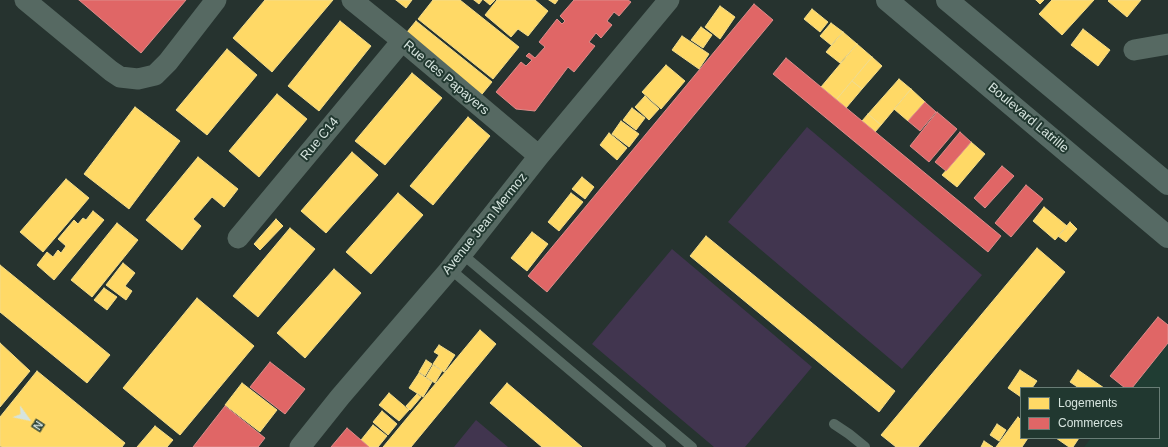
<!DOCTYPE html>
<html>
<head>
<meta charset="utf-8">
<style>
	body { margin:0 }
	#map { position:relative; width:1168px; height:447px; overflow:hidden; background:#26332f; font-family:Helvetica,sans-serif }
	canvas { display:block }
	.legend { position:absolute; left:1020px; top:387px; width:140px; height:52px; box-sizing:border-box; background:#213830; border:1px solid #697d76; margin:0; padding:5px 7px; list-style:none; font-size:12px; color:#d6e4de }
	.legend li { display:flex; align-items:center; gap:8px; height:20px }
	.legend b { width:20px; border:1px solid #697d76 }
	.north { position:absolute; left:8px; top:399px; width:40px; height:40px; -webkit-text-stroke:3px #213830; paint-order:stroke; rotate:123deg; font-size:11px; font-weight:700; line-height:16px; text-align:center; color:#d6e4de }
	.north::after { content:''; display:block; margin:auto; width:14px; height:18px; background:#d6e4de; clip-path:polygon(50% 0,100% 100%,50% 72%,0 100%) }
</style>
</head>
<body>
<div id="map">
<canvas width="1168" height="447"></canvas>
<ul class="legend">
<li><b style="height:11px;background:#ffd966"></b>Logements</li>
<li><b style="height:11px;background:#e06666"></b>Commerces</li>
</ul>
<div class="north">N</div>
</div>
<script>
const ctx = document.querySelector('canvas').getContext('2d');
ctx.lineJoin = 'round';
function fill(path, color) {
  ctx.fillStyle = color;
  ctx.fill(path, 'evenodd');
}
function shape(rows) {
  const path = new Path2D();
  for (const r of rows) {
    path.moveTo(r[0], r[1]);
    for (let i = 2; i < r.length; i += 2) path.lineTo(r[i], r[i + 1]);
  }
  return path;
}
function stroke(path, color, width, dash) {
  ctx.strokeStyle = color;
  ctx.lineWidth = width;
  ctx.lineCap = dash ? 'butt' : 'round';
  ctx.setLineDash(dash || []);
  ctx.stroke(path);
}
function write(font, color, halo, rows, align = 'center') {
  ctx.font = font + ' Helvetica,sans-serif';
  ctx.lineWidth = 4;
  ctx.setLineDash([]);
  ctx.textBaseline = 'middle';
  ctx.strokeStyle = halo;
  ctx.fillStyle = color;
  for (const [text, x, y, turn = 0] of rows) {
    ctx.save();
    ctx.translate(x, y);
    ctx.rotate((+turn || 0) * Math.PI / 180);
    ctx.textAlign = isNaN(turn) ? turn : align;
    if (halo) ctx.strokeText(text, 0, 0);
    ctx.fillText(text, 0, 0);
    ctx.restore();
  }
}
const built = shape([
	[1168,343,1168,447,1084,447,1091,438,1159,438,1159,388,1132,388]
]);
const green = shape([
	[807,127,982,275,902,369,728,222],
	[672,249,812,367,745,447,714,447,592,344],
	[476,420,508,447,454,447]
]);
const homes = shape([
	[265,0,333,0,272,72,233,38,265,0],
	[396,0,412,0,406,8,396,0],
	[433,0,460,0,519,47,493,79,418,19,433,0],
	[474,0,482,0,479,4,474,0],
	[484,0,495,0,490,5,484,0],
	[497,0,535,0,548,11,528,36,518,29,511,37,485,15,497,0],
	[549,0,558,0,555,4,549,0],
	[1036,0,1044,0,1040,4,1036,0],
	[1052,0,1094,0,1062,35,1039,14,1052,0],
	[1109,0,1141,0,1127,17,1108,1,1109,0],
	[720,6,735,17,720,39,705,27,720,6],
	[812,9,828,22,820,32,804,19,812,9],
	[340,21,371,46,319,111,288,86,340,21],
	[416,21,492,82,478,99,403,37,416,21],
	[831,23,843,32,831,45,820,36,831,23],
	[701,27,712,35,703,48,691,40,701,27],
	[1083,29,1110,50,1098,66,1071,45,1083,29],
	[843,32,857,44,840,63,826,52,843,32],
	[682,36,709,54,699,69,672,50,682,36],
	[857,44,872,57,836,100,821,87,857,44],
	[227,49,257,75,207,135,176,110,227,49],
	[872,57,882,66,862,89,852,81,872,57],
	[666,65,685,81,661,109,642,92,666,65],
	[412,73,442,98,385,165,355,141,412,73],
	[899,79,911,89,881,125,868,114,899,79],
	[852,81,862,89,846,108,836,100,852,81],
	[911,89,925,102,908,121,894,109,911,89],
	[277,94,307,119,259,177,229,151,277,94],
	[645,96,659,109,649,120,635,107,645,96],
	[135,107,180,141,129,209,84,174,135,107],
	[632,108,645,118,636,130,623,120,632,108],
	[868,114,881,125,875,132,862,121,868,114],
	[468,117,490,136,433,205,410,186,468,117],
	[621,121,639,134,629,147,612,134,621,121],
	[609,133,627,148,617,160,600,145,609,133],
	[971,142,985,154,957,187,942,175,971,142],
	[352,152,378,175,326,233,301,211,352,152],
	[198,157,238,189,224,207,212,197,193,219,201,226,182,250,146,220,198,157],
	[582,177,594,187,585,199,572,189,582,177],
	[66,179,89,198,43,252,20,232,66,179],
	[398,193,423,215,371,274,346,252,398,193],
	[571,193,583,202,559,231,548,222,571,193],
	[1044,207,1067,226,1055,240,1033,221,1044,207],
	[93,211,104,220,54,280,37,265,47,252,53,257,58,250,61,253,66,246,58,239,74,220,78,224,83,218,86,220,93,211],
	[276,219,283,226,260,250,254,244,276,219],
	[1070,222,1077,229,1066,242,1058,236,1070,222],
	[117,223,138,240,92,297,71,280,117,223],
	[290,228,315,249,258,317,233,296,290,228],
	[532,232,548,244,527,271,511,258,532,232],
	[706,236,895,391,879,412,690,256,706,236],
	[1037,248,1065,272,918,447,896,447,881,435,1037,248],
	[123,263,135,273,125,286,132,291,126,300,106,285,123,263],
	[0,265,110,355,87,383,0,312,0,265],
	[334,269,361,293,305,358,277,333,334,269],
	[104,288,117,297,107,310,94,300,104,288],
	[197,298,254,346,180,435,123,388,197,298],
	[480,330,496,344,411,447,383,447,480,330],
	[0,343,30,371,0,407,0,343],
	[439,345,455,355,444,372,433,364,439,355,434,352,439,345],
	[426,360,432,364,425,376,419,372,426,360],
	[433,365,442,371,435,383,426,377,433,365],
	[1020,370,1037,381,1032,388,1021,388,1021,397,1008,388,1020,370],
	[1078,370,1104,388,1079,388,1070,382,1078,370],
	[37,371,125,443,122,447,2,447,0,446,0,417,37,371],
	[419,373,432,382,423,397,409,388,419,373],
	[242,383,277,410,260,432,225,405,242,383],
	[507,383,582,447,542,447,490,403,507,383],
	[389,393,409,410,399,421,379,405,389,393],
	[417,394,421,397,410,410,406,406,417,394],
	[382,411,397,424,388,435,373,422,382,411],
	[1018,417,1021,420,1021,438,1028,438,1022,447,996,447,1018,417],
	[997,424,1006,430,999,441,990,435,997,424],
	[373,425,387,436,378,447,369,447,361,440,373,425],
	[155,426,173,440,167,447,137,447,155,426],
	[1056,438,1079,438,1073,447,1069,447,1056,438],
	[984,441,993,447,981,447,984,441]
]);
const shops = shape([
	[79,0,186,0,141,53,79,0],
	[574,0,628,0,631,2,619,16,614,12,607,21,612,25,601,38,596,33,589,42,595,46,574,72,568,67,535,111,516,109,496,92,521,62,526,66,532,60,526,56,529,53,535,58,545,47,539,42,557,19,562,24,565,21,560,16,574,0],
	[754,4,773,20,547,292,528,276,754,4],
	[786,58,1001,236,988,252,773,74,786,58],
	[925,102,936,112,920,131,908,121,925,102],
	[937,112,957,129,929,162,910,146,937,112],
	[960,132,971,142,946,171,935,162,960,132],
	[1002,166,1014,176,985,208,974,198,1002,166],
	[1026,185,1043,199,1011,237,995,223,1026,185],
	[1158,317,1168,325,1168,343,1132,388,1125,388,1110,376,1158,317],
	[270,362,305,389,285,414,250,387,270,362],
	[225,406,265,438,258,447,193,447,225,406],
	[347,428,361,440,369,447,331,447,347,428]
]);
const lane = shape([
	[462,254,692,447],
	[450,269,661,447],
	[834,424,849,434,865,447]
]);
const street = shape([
	[25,0,111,71,120,77,138,79,155,75,168,62,216,0],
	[352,0,399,38,539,156],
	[1134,50,1168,44],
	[238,238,402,41],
	[300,447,340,397,450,269,539,156,669,0]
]);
const secondary = shape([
	[887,0,1168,237],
	[947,0,1168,184]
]);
const streetNames = [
	["Rue des Papayers",446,78,40],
	["Boulevard Latrille",1028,118,40],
	["Rue C14",320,139,-50],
	["Avenue Jean Mermoz",485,224,-51]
];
fill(built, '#203d33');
fill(green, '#41354f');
fill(homes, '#ffd966');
stroke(homes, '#f3dc8a', 1);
fill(shops, '#e06666');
stroke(shops, '#dd8c8a', 1);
stroke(lane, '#566962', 10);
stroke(street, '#566962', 21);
stroke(secondary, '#566a64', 22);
write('13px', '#d6e4de', '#213830', streetNames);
</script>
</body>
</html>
